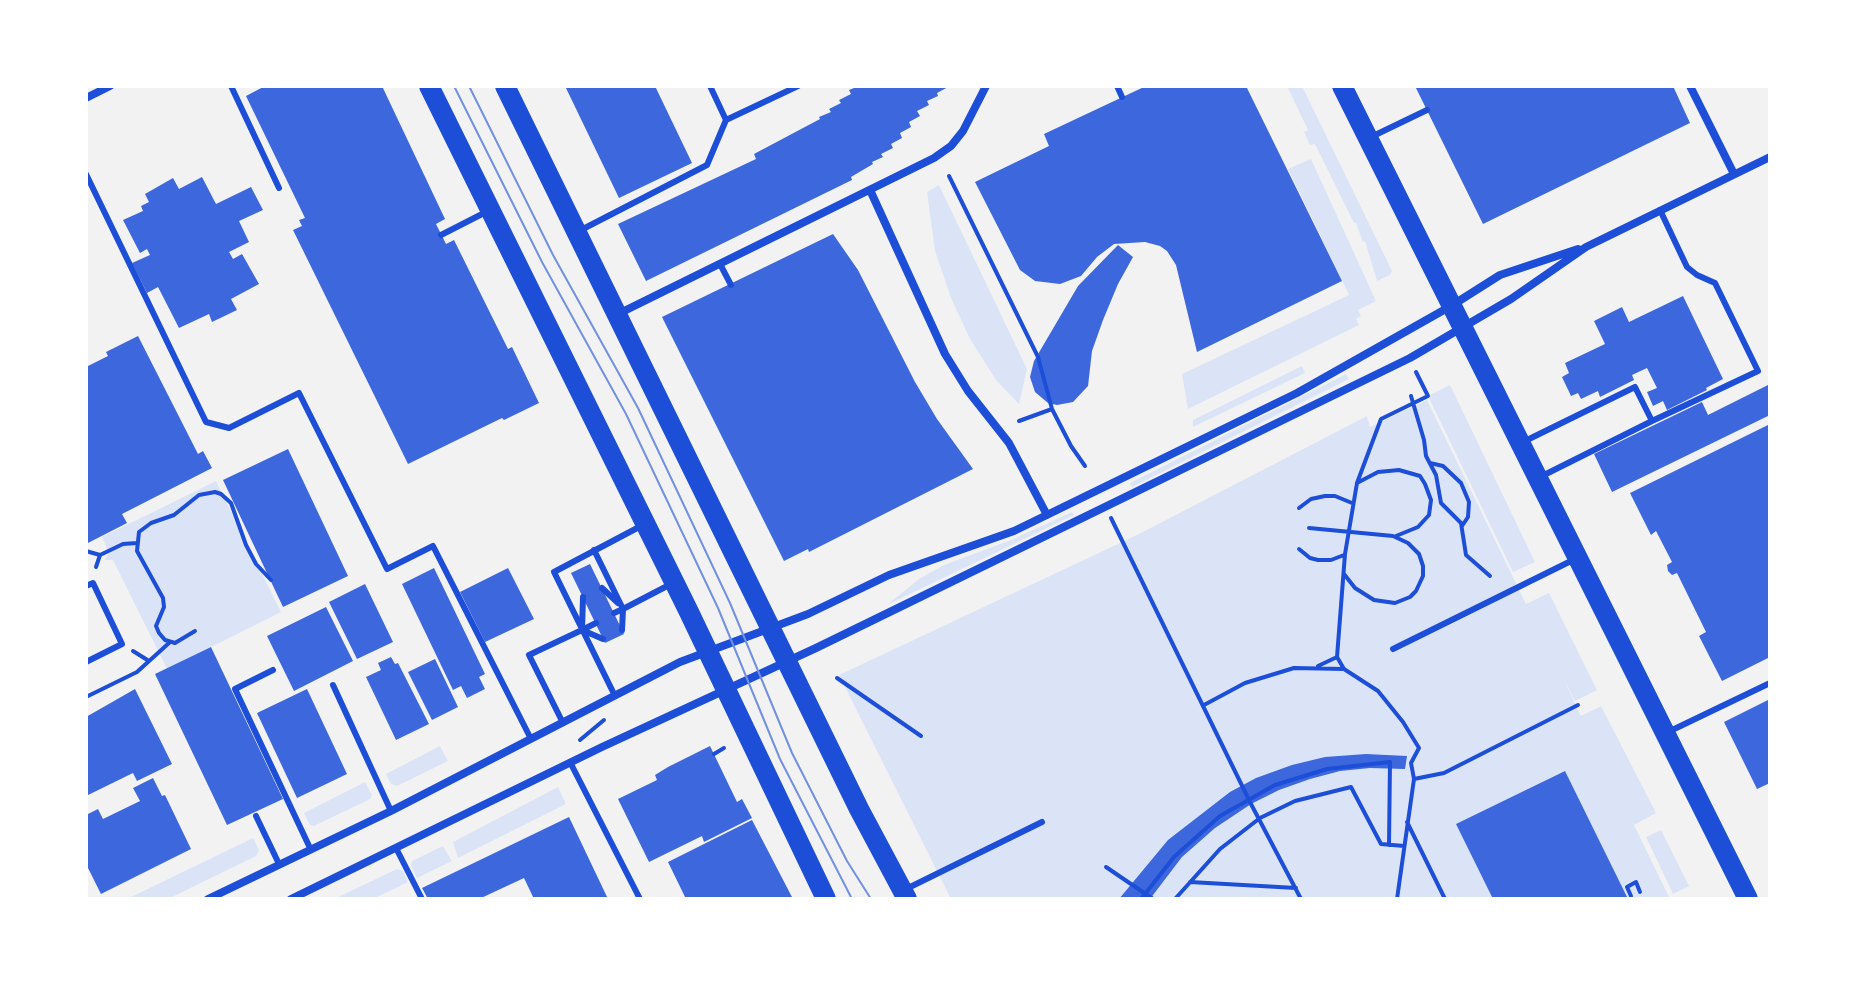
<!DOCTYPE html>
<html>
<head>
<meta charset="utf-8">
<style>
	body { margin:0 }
	#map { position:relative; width:1856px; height:985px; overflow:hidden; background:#f2f2f2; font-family:"Zilla Slab",serif }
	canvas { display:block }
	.frame { position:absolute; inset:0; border:88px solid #fff; pointer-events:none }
</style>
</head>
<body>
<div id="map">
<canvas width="1856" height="985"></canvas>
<div class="frame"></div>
</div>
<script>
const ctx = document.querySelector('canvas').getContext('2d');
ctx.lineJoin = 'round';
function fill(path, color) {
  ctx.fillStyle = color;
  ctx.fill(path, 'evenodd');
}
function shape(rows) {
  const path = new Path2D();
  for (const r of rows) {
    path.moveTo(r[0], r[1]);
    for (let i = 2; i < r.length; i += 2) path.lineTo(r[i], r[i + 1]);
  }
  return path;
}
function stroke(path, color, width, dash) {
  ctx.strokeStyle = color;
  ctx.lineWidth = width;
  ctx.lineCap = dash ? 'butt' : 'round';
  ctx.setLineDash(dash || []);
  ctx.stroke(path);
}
const green = shape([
	[1287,86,1302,86,1392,271,1390,275,1377,281,1365,241,1363,242,1356,223,1354,223,1315,144,1310,145,1304,132,1308,130],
	[1311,159,1376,301,1358,310,1361,316,1356,319,1359,325,1188,409,1182,374,1349,295,1288,169],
	[939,185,1027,369,1019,404,996,380,970,339,951,298,935,251,927,192],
	[1302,366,1305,373,1193,427,1193,420],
	[1346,374,1349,379,1132,487,1130,483],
	[1450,385,1535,562,1513,572,1428,396],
	[1427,400,1526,604,1549,593,1597,690,1575,701,1564,680,1581,716,1601,706,1656,813,1634,825,1670,899,951,899,839,675,1137,535,1367,416,1370,427],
	[216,481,281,612,167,669,113,560,105,560,109,553,102,537],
	[1072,512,1074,515,887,605,919,579,944,565,1011,540],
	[440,746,448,761,397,786,391,784,386,774],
	[365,782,372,795,370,799,314,826,310,825,304,813],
	[558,787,566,804,458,858,453,842],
	[1661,830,1689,886,1673,894,1646,837],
	[253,838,259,850,256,856,168,899,127,899],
	[443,846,452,861,417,878,411,866,412,861],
	[397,869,403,871,408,882,373,899,334,899]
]);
const building = shape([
	[265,86,382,86,445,219,436,224,446,244,454,240,508,349,512,347,539,403,504,420,502,418,408,464,293,230,302,226,299,220,305,218,246,96],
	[565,86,655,86,692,163,619,198],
	[859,86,950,86,937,93,938,96,927,101,929,105,917,111,920,116,909,122,911,127,900,133,902,138,891,144,893,148,881,154,883,157,872,162,873,164,851,177,852,180,646,281,618,224,756,159,754,154,820,119,819,117,831,112,829,109,841,103,839,100,851,94,849,90],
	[1146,86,1246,86,1342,281,1197,352,1176,265,1167,251,1160,246,1145,242,1114,244,1097,257,1081,276,1060,284,1035,281,1020,270,975,182,1049,146,1044,134],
	[1415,86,1673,86,1690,123,1483,224],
	[202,177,216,204,251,187,263,210,239,221,249,242,229,252,233,259,242,254,259,284,231,299,237,310,212,322,209,314,179,328,158,287,147,293,132,263,150,255,147,249,140,253,123,220,143,211,141,206,149,202,145,194,173,178,179,189],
	[833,234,858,270,915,382,937,419,973,469,809,552,808,549,784,561,662,317],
	[1118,245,1133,257,1118,284,1103,320,1092,351,1088,386,1073,402,1057,405,1048,403,1035,392,1030,377,1034,361,1078,286],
	[1683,296,1723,379,1706,388,1707,390,1667,410,1663,401,1653,406,1647,392,1657,388,1647,368,1632,375,1634,380,1600,397,1598,391,1581,399,1578,393,1571,396,1562,377,1569,373,1565,363,1605,344,1594,321,1622,307,1629,322],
	[138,336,198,454,203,451,212,468,122,514,127,523,86,544,86,367,108,356,106,352],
	[1770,384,1770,415,1612,492,1594,454,1702,402,1708,415],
	[1770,424,1770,657,1722,681,1699,636,1706,632,1677,573,1672,575,1668,571,1667,565,1672,562,1656,531,1651,535,1630,493],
	[288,449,348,576,283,607,223,480],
	[590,564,624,634,605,643,571,573],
	[434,568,485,674,479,677,485,689,467,698,461,686,453,690,402,584],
	[508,568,534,619,485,642,460,592],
	[365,584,393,642,357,659,329,602],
	[326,607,353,661,294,691,267,636],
	[211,647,283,799,227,825,155,674],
	[391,657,395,664,398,663,429,724,396,740,366,677,381,670,378,663],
	[435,659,458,707,432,720,408,672],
	[135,689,172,764,137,781,133,773,86,796,86,717],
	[307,689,347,774,297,798,257,713],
	[1770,699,1770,783,1757,789,1724,722],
	[710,746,737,802,742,799,752,818,704,842,702,836,649,862,618,799,657,780,655,775,668,767],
	[1366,754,1407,756,1405,769,1370,768,1340,771,1310,779,1279,790,1251,804,1215,828,1182,857,1150,899,1119,899,1168,840,1230,792,1256,778,1292,765,1325,757],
	[1565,771,1628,899,1493,899,1456,824],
	[153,778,162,796,165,795,191,849,101,894,86,864,86,815,98,809,103,819,140,801,133,788],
	[569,817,608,899,534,899,524,878,479,899,428,899,422,888],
	[752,820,793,899,686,899,668,862]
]);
const path = shape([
	[949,176,1038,357,1052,409,1071,446,1085,466],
	[1411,396,1424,440,1426,456,1436,475,1441,503,1461,523,1466,555,1490,576],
	[1019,421,1052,409],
	[1430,463,1443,466,1461,483,1469,502,1468,517,1462,526],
	[1357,483,1378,472,1399,470,1420,476,1425,484,1431,500,1429,515,1418,527,1396,536],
	[1299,508,1311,499,1325,496,1335,496,1352,503],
	[1111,518,1251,804,1301,899],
	[1309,528,1393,536,1408,543,1419,554,1423,566,1423,576,1416,591,1410,597,1395,603,1374,600,1355,588,1344,574],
	[1299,549,1310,558,1318,560,1331,560,1344,555],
	[86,551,100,555,123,544,137,543],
	[96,567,100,555],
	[195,631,175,643,165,640,159,633,156,626,164,607,163,598,137,551,139,532,151,523,174,515,199,495,215,492,221,494,231,503,246,545,256,564,271,580],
	[133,651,149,661],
	[1318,666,1337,657],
	[837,678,921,736],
	[86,697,137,672,169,643],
	[1204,705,1245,683,1294,668,1344,669],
	[580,740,604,720],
	[714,754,724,748],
	[1414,779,1444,773,1578,705],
	[1407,822,1445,899],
	[1106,867,1153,899],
	[1190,882,1296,888],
	[1631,896,1627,887,1636,882,1640,892],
	[1141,899,1174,857,1220,816,1275,785,1327,769,1390,762,1389,845],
	[1175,899,1220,849,1260,818,1295,801,1351,787,1381,844,1404,846],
	[1397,899,1414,779,1411,763,1419,748,1403,722,1378,691,1344,669,1337,657,1345,554,1357,483,1381,419,1428,396,1416,372]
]);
const service = shape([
	[231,86,279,188],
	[710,86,726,120],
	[1117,86,1122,97],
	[1371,137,1427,110],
	[86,174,206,422,229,428,299,393,387,569,433,546,531,739],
	[579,231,707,165,726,120,798,86],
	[441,235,488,211],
	[720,264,731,285],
	[1652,421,1758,371,1715,283,1697,275,1687,267,1660,210],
	[1525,441,1635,387,1652,421,1540,477],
	[594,550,623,609,671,584],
	[86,586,93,583,122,644,86,662],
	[602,588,618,603],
	[614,613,623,609,622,630],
	[596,623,582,630,603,639],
	[1393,649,1573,560],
	[273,670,235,689,310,848],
	[333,685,391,811],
	[614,694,554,572,641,526],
	[563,723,529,655,582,630,583,597],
	[1668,732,1770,683],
	[570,762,640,899],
	[256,816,279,864],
	[396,848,422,899],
	[906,889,1042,822]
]);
const minor = shape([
	[1690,86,1734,174],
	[86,98,110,86],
	[870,190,945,354,968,391,1009,443,1047,515],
	[618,314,934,158,951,146,963,131,986,86],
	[208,899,391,811,680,662,808,614,889,575,1014,531,1297,393,1451,306,1500,275,1578,249],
	[291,899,602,747,816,648,1410,358,1511,299,1586,247,1770,157]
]);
const primary = shape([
	[429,86,688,610,826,899],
	[505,86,859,809,907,899],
	[1342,86,1748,899]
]);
const tram = shape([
	[454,86,542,262,626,414,718,608,780,759,852,899],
	[469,86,553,255,638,408,730,603,792,753,847,861,871,899]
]);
fill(green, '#dbe4f7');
fill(building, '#3d67dc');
stroke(path, '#1d4ed8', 4);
stroke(service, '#1d4ed8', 6);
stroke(minor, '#1d4ed8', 8);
stroke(primary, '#1d4ed8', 20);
stroke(tram, '#7290e2', 2);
</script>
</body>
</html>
